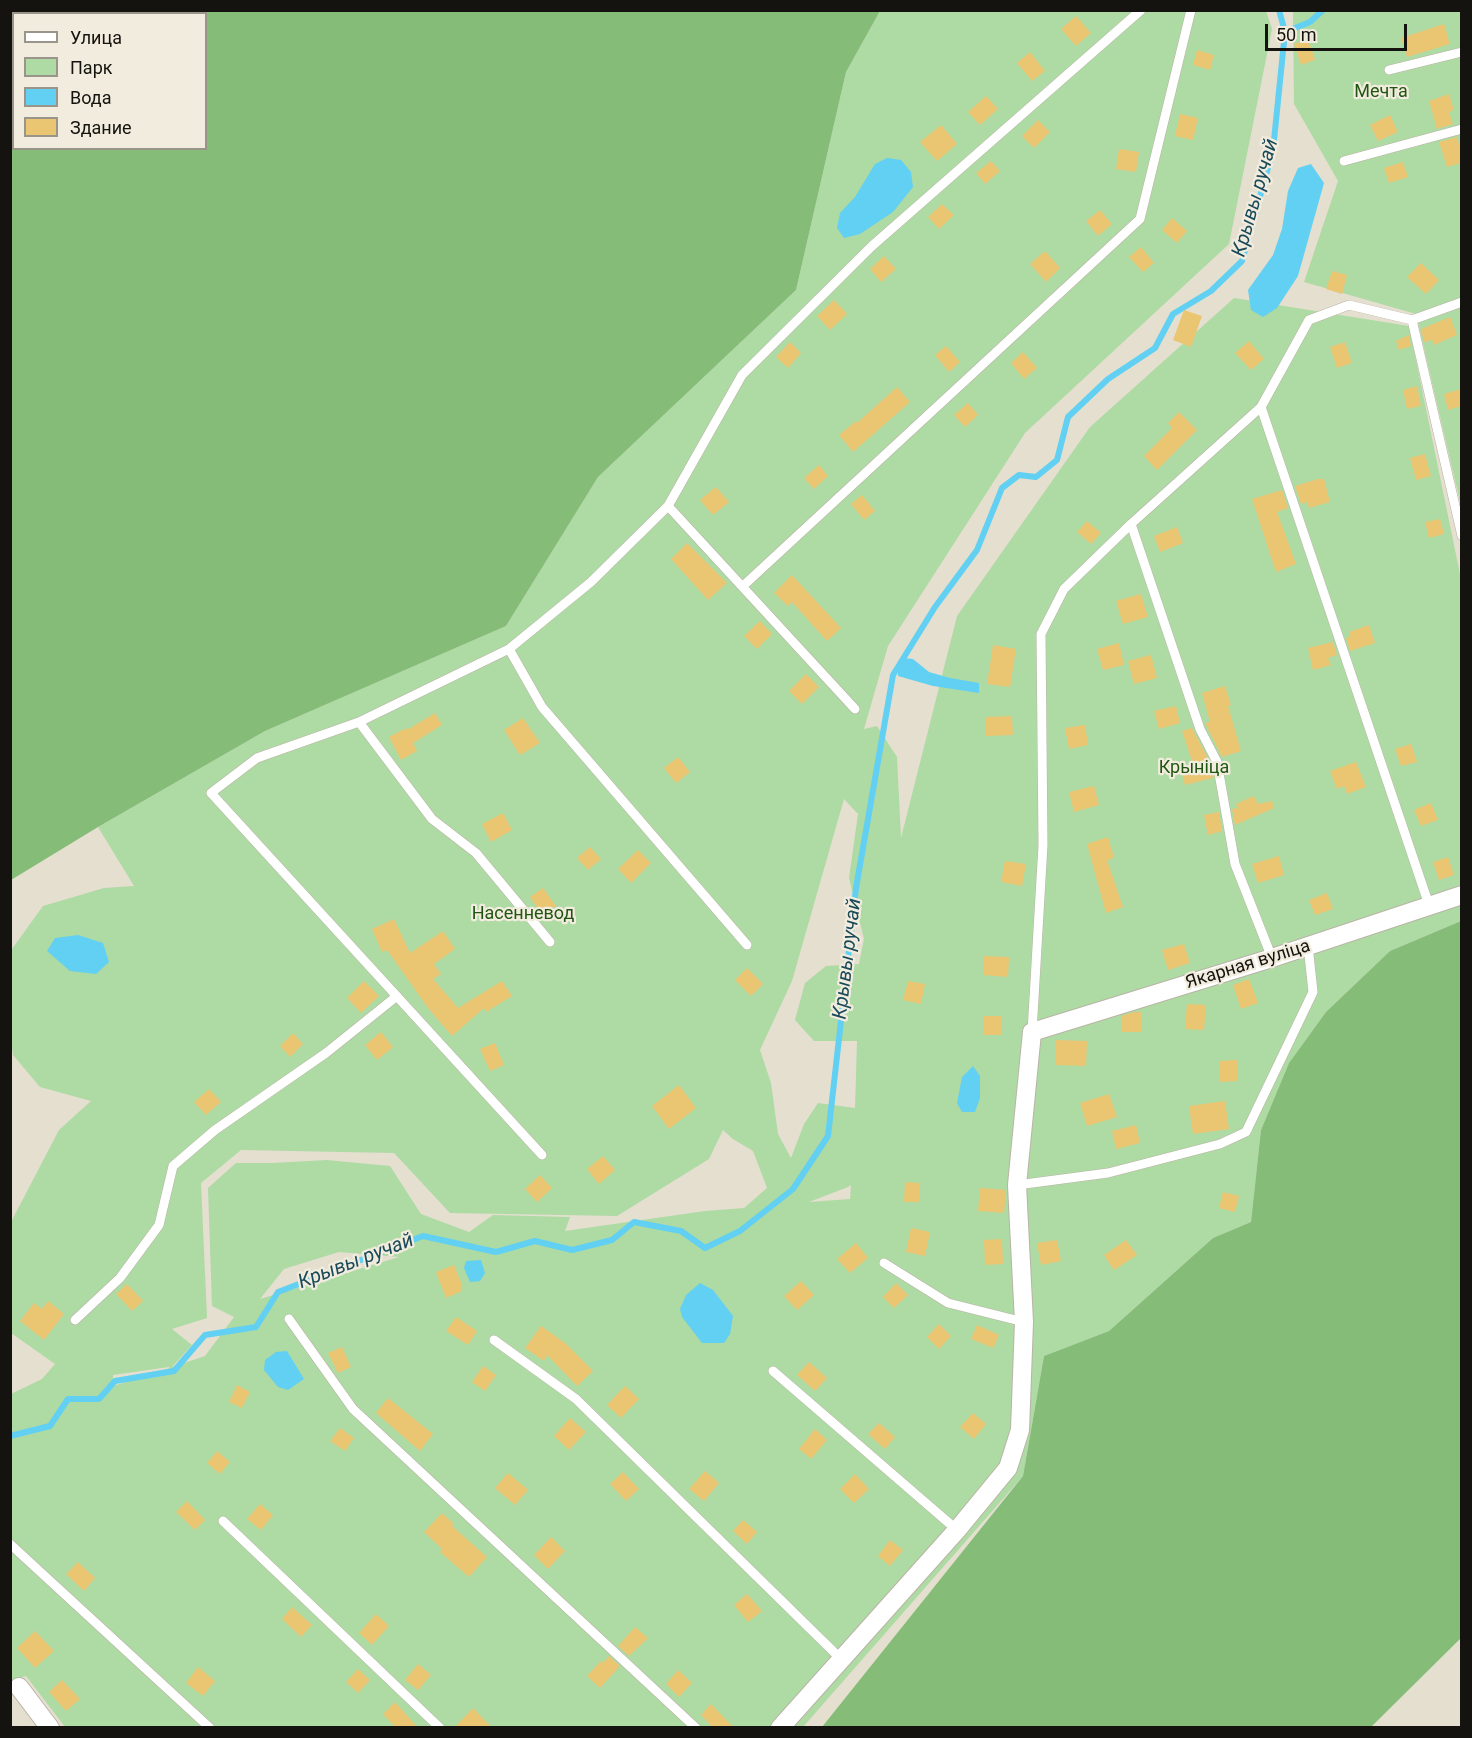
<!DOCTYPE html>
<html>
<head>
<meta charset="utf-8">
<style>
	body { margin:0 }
	#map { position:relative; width:1472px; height:1738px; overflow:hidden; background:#e5dfd0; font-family:Roboto,sans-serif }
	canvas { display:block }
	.frame { position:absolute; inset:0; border:12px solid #15130f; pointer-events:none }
	.legend { position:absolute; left:12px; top:12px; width:195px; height:138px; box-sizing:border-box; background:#f2ecde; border:2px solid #9a958b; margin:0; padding:8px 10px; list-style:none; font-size:18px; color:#15130f }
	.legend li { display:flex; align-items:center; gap:12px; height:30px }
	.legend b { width:30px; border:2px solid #9a958b }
	.scale { position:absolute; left:1265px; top:24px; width:142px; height:27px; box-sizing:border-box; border:3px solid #15130f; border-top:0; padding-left:8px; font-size:18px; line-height:21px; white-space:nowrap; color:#15130f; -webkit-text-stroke:4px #f2ecde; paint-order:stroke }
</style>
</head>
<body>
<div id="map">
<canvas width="1472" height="1738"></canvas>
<div class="frame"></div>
<ul class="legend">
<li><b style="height:8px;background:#fff"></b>Улица</li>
<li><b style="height:16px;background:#aedaa4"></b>Парк</li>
<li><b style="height:16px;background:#61d0f2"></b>Вода</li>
<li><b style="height:16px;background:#eac672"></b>Здание</li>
</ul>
<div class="scale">50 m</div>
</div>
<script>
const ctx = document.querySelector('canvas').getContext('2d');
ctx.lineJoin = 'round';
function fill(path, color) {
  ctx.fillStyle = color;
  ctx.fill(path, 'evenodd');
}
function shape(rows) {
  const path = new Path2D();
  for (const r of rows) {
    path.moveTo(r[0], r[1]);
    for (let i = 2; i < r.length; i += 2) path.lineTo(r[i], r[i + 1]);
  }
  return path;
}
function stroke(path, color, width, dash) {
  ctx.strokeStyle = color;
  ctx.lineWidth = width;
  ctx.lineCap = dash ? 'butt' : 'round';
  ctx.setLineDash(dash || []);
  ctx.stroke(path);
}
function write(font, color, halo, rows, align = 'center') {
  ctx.font = font + ' Roboto,sans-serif';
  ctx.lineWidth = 4.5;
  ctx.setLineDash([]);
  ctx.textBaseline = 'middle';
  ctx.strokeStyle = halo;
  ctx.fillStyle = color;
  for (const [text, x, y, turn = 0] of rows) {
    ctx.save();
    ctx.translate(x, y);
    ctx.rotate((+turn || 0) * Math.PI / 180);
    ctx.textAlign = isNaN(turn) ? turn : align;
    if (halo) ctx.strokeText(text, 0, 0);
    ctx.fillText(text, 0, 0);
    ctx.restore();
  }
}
const green = shape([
	[880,11,1266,11,1272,29,1229,244,1025,433,888,646,864,729,877,726,897,757,901,838,957,616,1090,427,1234,298,1409,326,1461,579,1461,921,1390,951,1326,1012,1289,1063,1261,1130,1251,1222,1213,1238,1109,1331,1044,1356,1023,1476,803,1727,65,1727,26,1676,11,1680,11,1394,42,1379,55,1364,11,1333,11,1222,59,1130,91,1101,40,1087,13,1055,10,1031,12,949,43,906,104,888,134,886,98,827,265,731,506,626,598,477,796,290,846,72],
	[844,799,858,814,849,878,864,939,859,964,826,966,805,983,795,1020,814,1041,857,1041,855,1108,818,1103,804,1124,791,1158,778,1134,771,1083,760,1050,792,981],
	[723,1130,733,1139,753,1151,767,1188,744,1208,705,1211,565,1231,570,1217,493,1215,469,1232,421,1214,390,1166,327,1160,272,1163,236,1163,208,1188,212,1306,234,1317,205,1356,172,1367,192,1345,172,1329,207,1318,201,1183,241,1150,394,1153,450,1213,617,1216,709,1159],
	[851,1185,850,1199,809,1202,848,1187],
	[339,1252,399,1257,260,1299,284,1269],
	[169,1367,170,1368,113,1386,113,1375],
	[1293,11,1461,11,1461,506,1416,314,1304,282,1338,181,1294,104]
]);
const forest = shape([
	[11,10,880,11,846,72,796,290,598,477,506,626,265,731,98,827,11,880],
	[14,14,206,14,206,148,14,148],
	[1461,921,1461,1638,1371,1727,822,1727,1023,1476,1044,1356,1109,1331,1213,1238,1251,1222,1261,1130,1289,1063,1326,1012,1390,951]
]);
const water = shape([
	[887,158,901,160,911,172,913,187,893,212,860,234,844,238,837,228,840,213,855,197,875,164],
	[1311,164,1324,183,1298,276,1277,308,1263,317,1251,310,1248,290,1273,255,1282,229,1288,191,1298,168],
	[903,658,913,659,929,672,950,678,979,683,979,693,933,686,898,676,898,666],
	[78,935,103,943,109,962,96,974,70,971,47,951,55,938],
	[973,1066,980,1076,980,1098,975,1112,962,1112,957,1103,962,1077],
	[481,1260,485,1273,480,1281,470,1282,464,1268,466,1261],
	[700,1283,713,1290,733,1316,730,1334,724,1343,702,1343,682,1317,680,1309,686,1295],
	[287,1351,304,1379,288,1390,278,1387,264,1370,265,1360,276,1352]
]);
const stream = shape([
	[1279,10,1285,32],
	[10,1436,50,1426,68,1399,99,1399,115,1381,174,1371,205,1335,256,1327,278,1292,423,1236,496,1252,535,1241,572,1250,612,1240,634,1222,681,1231,705,1248,740,1231,793,1189,828,1136,856,888,893,675,935,607,977,550,1002,488,1019,475,1036,477,1057,460,1068,417,1108,379,1155,348,1173,314,1211,291,1242,261,1273,150,1285,32,1310,22,1323,10]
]);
const building = shape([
	[1076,16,1091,33,1076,46,1061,29],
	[1444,24,1450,44,1407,57,1401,38],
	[1308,39,1315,60,1301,65,1294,44],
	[1197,50,1214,55,1210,70,1193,65],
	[1030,52,1045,71,1032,81,1017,63],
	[1449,94,1454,110,1449,112,1453,124,1437,129,1429,101],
	[986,96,998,109,980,125,968,112],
	[1180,114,1198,118,1193,140,1175,136],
	[1390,115,1398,132,1378,141,1370,125],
	[1038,120,1050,132,1034,148,1022,136],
	[941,125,957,144,937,161,920,142],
	[1457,137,1461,152,1461,163,1447,167,1439,142],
	[1119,149,1139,152,1136,172,1116,169],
	[991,161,1000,171,985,184,976,173],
	[1403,162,1408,177,1389,183,1384,168],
	[942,204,954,215,939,229,928,217],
	[1100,210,1112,224,1098,236,1086,221],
	[1172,218,1187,231,1177,243,1162,230],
	[1141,247,1154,263,1143,272,1129,257],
	[1045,251,1060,268,1046,282,1030,264],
	[884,256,896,269,881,282,870,269],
	[1421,263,1439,280,1426,294,1407,277],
	[1332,271,1347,275,1342,294,1326,289],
	[834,300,847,314,830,330,817,316],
	[1184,310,1202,316,1191,347,1173,340],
	[1450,317,1457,335,1434,345,1432,340,1424,342,1421,329],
	[1409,335,1411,346,1399,350,1396,341],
	[1249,341,1264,359,1251,370,1235,353],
	[790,342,801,353,788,368,776,357],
	[1345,342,1352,363,1337,368,1330,347],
	[946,346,960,362,949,372,935,355],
	[1023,352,1037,368,1024,379,1011,363],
	[1417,386,1421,406,1407,409,1403,390],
	[897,387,910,402,853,452,839,435,856,421,857,423],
	[1461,389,1461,406,1448,410,1444,394],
	[968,403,978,415,965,427,954,415],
	[1179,412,1197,430,1157,470,1144,456,1172,428,1168,423],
	[1425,454,1431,476,1416,480,1410,458],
	[819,465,828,476,814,489,804,478],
	[1318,479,1324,479,1330,502,1309,508,1307,502,1301,504,1295,486],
	[716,487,729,502,713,515,700,500],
	[1282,490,1288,508,1277,512,1296,564,1276,572,1252,499],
	[862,495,875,511,864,520,851,504],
	[1440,519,1444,534,1429,538,1425,522],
	[1087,521,1101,533,1091,544,1077,532],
	[1177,527,1183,543,1160,552,1154,536],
	[687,543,727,583,708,600,671,559],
	[792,575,841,628,827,641,792,602,788,606,774,593],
	[1141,594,1148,617,1123,624,1116,601],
	[760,621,772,634,757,649,744,636],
	[1369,625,1375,643,1350,651,1346,638,1350,637,1349,632],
	[1333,642,1337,655,1328,658,1331,665,1313,670,1308,648],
	[1119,643,1124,665,1103,670,1097,649],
	[993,645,1016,649,1010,687,987,684],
	[1151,655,1157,678,1134,684,1128,661],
	[806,674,819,687,802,704,789,691],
	[1225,686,1231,705,1228,706,1241,751,1222,757,1205,723,1210,722,1202,693],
	[1176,706,1180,723,1159,729,1154,711],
	[435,713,442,725,413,743,417,751,401,760,389,737,406,728,407,730],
	[1012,716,1013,735,986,736,985,717],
	[523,718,540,743,520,755,504,730],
	[1085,725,1088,745,1069,749,1065,728],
	[1192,728,1211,764,1213,778,1185,785,1181,770,1194,767,1182,731],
	[1411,744,1417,762,1401,766,1395,749],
	[678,757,690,772,676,783,664,768],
	[1356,762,1366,787,1347,794,1344,786,1337,789,1330,771],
	[1094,786,1099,805,1074,812,1069,792],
	[1254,796,1258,804,1272,801,1274,808,1235,825,1232,809,1238,808,1236,804],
	[1431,803,1438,820,1421,826,1414,810],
	[1219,812,1222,831,1208,835,1204,815],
	[503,813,512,830,491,842,482,824],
	[1108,837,1114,858,1107,860,1123,907,1106,913,1087,844],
	[590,847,601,859,588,870,577,858],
	[638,850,651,863,631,883,618,869],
	[1279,856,1284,875,1258,883,1252,864],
	[1448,857,1454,875,1439,880,1433,862],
	[1005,861,1026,864,1022,886,1001,882],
	[543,888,556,906,542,915,530,897],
	[1327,893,1333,909,1315,915,1309,900],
	[394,919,410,953,443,931,455,949,434,964,441,974,433,979,458,1008,502,981,512,996,486,1012,484,1008,452,1036,428,1008,387,950,382,952,372,929],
	[1184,944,1190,963,1168,970,1162,950],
	[984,956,1009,957,1008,977,983,975],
	[747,968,763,984,751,996,735,980],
	[1249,979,1258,1003,1241,1009,1233,985],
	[364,981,379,996,361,1013,347,998],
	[908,981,925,984,921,1004,903,1000],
	[1187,1004,1206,1005,1204,1030,1185,1029],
	[1134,1012,1142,1012,1142,1032,1121,1032,1121,1016],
	[983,1016,1001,1016,1001,1035,983,1035],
	[381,1032,393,1047,377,1060,365,1045],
	[293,1033,303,1044,290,1057,280,1046],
	[1056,1040,1087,1041,1086,1066,1055,1065],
	[495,1043,504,1065,490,1071,480,1049],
	[1237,1060,1237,1081,1219,1082,1219,1061],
	[679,1085,696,1108,669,1129,652,1106],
	[209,1089,221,1102,206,1115,194,1102],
	[1109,1094,1117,1117,1087,1126,1080,1103],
	[1225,1101,1229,1129,1193,1134,1189,1106],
	[1136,1125,1140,1143,1116,1149,1112,1131],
	[603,1156,615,1170,599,1184,587,1169],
	[540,1175,552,1188,537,1202,525,1189],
	[905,1182,920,1183,919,1202,904,1202],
	[980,1188,1006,1190,1004,1213,978,1211],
	[1223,1192,1239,1196,1235,1212,1219,1208],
	[911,1228,930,1232,925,1256,906,1252],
	[1002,1239,1003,1264,985,1265,984,1240],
	[1057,1240,1061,1261,1041,1265,1037,1243],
	[1126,1240,1137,1255,1114,1270,1104,1255],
	[856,1243,868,1258,850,1273,837,1259],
	[454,1265,462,1285,462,1291,446,1298,436,1272],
	[801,1281,814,1295,797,1310,784,1296],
	[896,1283,908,1295,894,1308,883,1297],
	[127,1284,143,1301,132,1311,116,1294],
	[48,1301,64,1314,44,1340,20,1321,34,1303,42,1309],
	[456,1317,477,1331,468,1345,446,1331],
	[939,1324,951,1336,939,1349,927,1337],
	[977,1325,999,1335,993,1348,971,1339],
	[541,1326,565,1343,593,1371,577,1386,547,1355,544,1361,525,1348],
	[342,1347,351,1367,338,1373,328,1353],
	[809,1362,827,1378,815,1391,797,1375],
	[483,1366,496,1375,485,1391,472,1382],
	[237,1385,250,1392,242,1408,229,1402],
	[625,1386,639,1399,621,1418,607,1405],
	[388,1398,433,1434,420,1451,376,1413],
	[973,1413,986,1424,974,1439,960,1427],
	[570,1418,586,1432,569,1450,554,1436],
	[879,1423,895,1437,885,1449,868,1434],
	[340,1428,354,1438,345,1451,330,1441],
	[815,1429,827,1440,811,1459,799,1449],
	[217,1451,230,1462,220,1474,207,1463],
	[705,1471,719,1483,704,1501,689,1489],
	[623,1472,639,1489,626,1501,610,1484],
	[508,1473,528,1490,515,1505,495,1488],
	[855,1474,869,1489,854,1503,840,1489],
	[187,1501,205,1520,195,1530,176,1512],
	[260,1504,273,1515,261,1530,247,1519],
	[442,1513,454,1524,452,1526,487,1557,469,1577,440,1552,442,1549,424,1532],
	[743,1520,757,1532,747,1544,733,1531],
	[551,1537,565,1551,548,1569,534,1555],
	[890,1540,903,1550,890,1566,878,1556],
	[78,1562,95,1578,84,1591,66,1574],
	[747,1594,762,1611,748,1622,734,1605],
	[292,1607,312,1625,301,1637,282,1619],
	[376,1614,389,1626,372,1645,359,1633],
	[635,1627,648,1638,629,1656,618,1646],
	[35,1631,54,1651,35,1668,17,1648],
	[609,1656,620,1666,600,1688,587,1676,601,1661,603,1663],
	[418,1664,431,1675,418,1690,405,1680],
	[198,1667,215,1681,203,1696,186,1683],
	[358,1669,370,1680,358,1693,346,1682],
	[678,1670,692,1683,679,1697,666,1684],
	[62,1680,80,1699,66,1711,49,1692],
	[395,1702,418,1728,396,1728,383,1714],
	[711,1704,734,1728,713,1728,701,1715],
	[473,1708,492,1728,454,1728]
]);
const service = shape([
	[1389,70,1462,52],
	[1344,161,1462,129],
	[1412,320,1462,302],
	[1261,407,1429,905],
	[1131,524,1200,729,1217,762,1235,864,1272,958],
	[743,586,1140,219,1191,10],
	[509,649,542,707,747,945],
	[855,709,668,506,742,375,872,246,1141,10],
	[359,722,257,758,211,793,542,1155],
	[550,942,476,853,432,819,359,722,509,649,591,582,668,506],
	[1032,1032,1043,845,1041,634,1064,589,1131,524,1261,407,1309,320,1349,305,1412,320,1462,536],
	[1017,1185,1108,1173,1220,1144,1246,1132,1313,992,1308,946],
	[884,1263,948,1303,1024,1322],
	[289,1319,353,1409,696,1728],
	[75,1320,120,1278,159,1225,173,1166,215,1130,326,1053,397,996],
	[494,1340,576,1399,842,1660],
	[773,1371,957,1530],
	[223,1521,440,1728],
	[10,1544,210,1728]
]);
const minor = shape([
	[19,1687,50,1728],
	[780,1728,957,1530,1008,1468,1020,1430,1024,1322,1017,1185,1032,1032,1272,958,1462,895]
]);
const parkNames = [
	["Мечта",1381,92],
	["Крыніца",1194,768],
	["Насенневод",523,914]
];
const streetNames = [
	["Якарная вуліца",1248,965,-17]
];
const waterNames = [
	["Крывы ручай",1256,198,-74],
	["Крывы ручай",848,959,-83],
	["Крывы ручай",356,1262,-21]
];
fill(green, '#aedaa4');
fill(forest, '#84bc78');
fill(water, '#61d0f2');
stroke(stream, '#61d0f2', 6);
fill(building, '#eac672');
stroke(service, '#b9b4a6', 10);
stroke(minor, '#b9b4a6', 20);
stroke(service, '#fff', 9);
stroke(minor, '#fff', 18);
write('18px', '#215612', '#f2ecde', parkNames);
write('18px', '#15130f', '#f2ecde', streetNames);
write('italic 20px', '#1a4a59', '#f2ecde', waterNames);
</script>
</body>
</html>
